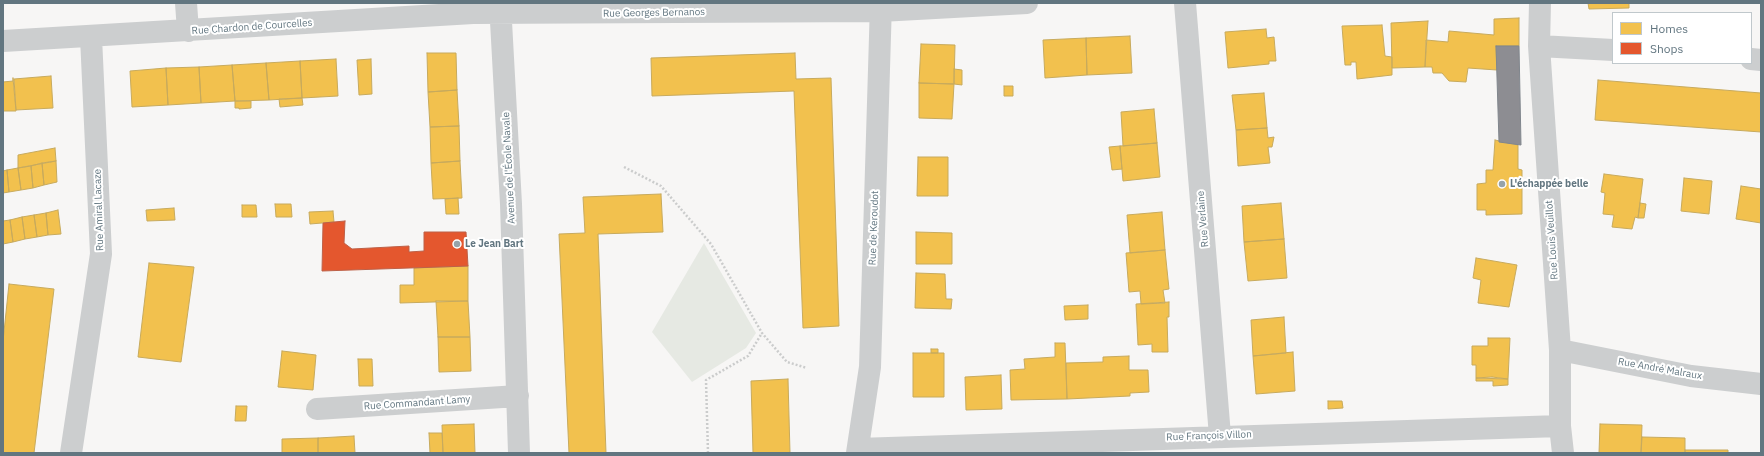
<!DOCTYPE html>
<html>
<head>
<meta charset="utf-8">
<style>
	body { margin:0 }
	#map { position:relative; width:1764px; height:456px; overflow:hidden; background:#f7f6f5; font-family:"IBM Plex Sans",sans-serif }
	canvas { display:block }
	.frame { position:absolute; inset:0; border:4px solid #627680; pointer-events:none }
	.legend { position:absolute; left:1612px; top:12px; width:140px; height:52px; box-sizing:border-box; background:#fff; border:1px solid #c0c8cc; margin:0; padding:5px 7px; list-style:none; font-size:12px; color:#627680 }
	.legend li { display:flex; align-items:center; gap:8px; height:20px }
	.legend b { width:20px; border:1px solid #c0c8cc }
</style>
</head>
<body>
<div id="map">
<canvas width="1764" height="456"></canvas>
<div class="frame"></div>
<ul class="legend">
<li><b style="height:11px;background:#f2c14e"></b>Homes</li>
<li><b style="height:11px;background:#e4572e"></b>Shops</li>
</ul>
</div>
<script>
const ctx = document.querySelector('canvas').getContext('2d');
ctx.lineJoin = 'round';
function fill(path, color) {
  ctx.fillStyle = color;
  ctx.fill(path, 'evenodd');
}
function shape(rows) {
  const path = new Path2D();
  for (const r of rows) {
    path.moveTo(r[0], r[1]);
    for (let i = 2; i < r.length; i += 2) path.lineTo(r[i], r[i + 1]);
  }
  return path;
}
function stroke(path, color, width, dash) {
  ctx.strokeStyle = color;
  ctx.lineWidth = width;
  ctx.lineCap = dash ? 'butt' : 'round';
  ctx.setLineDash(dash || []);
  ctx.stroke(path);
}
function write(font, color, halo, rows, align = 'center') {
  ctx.font = font + ' "IBM Plex Sans",sans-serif';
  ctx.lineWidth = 4;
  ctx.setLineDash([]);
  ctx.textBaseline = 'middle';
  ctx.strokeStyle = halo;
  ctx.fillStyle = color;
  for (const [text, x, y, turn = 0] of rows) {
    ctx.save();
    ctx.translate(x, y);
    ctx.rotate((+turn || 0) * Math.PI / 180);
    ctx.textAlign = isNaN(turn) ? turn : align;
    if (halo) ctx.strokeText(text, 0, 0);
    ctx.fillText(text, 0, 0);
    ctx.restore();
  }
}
const green = shape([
	[704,243,756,333,746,348,692,382,652,332]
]);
const homes = shape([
	[1588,3,1629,3,1629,8,1589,9,1588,3],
	[1519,18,1519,46,1496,46,1497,70,1468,68,1466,82,1449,81,1442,73,1433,73,1432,67,1425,67,1426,40,1448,42,1449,31,1494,35,1494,19,1519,18],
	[1428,21,1425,67,1392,68,1391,23,1428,21],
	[1382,25,1385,56,1392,57,1392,75,1357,79,1356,62,1351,62,1351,65,1345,65,1342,26,1382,25],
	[1266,29,1267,38,1274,37,1276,61,1269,61,1269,64,1228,68,1225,32,1266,29],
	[1130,36,1132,73,1087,75,1086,38,1130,36],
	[1086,38,1087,75,1045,78,1043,40,1086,38],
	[921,44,955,45,954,84,919,83,921,44],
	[427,53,456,53,457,90,428,92,427,53],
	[795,53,796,79,831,78,839,326,803,328,794,91,652,96,651,58,795,53],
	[336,59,338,96,302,98,300,61,336,59],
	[371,59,372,94,359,95,357,60,371,59],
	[300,61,302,98,269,100,266,63,300,61],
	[266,63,269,100,235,101,232,65,266,63],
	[232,65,235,101,201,103,199,67,232,65],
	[199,67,201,103,168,105,166,68,199,67],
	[166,68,168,105,132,107,130,71,166,68],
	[954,69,962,70,962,85,954,84,954,69],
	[51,76,53,108,16,110,14,79,51,76],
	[13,78,16,111,3,111,3,82,13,81,13,78],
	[1598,80,1761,93,1761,132,1595,120,1598,80],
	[919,83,954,84,952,119,919,118,919,83],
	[1004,86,1013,86,1013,96,1004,96,1004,86],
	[457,90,459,126,430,127,428,92,457,90],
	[1264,93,1267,128,1236,130,1232,95,1264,93],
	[302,98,303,105,280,107,279,99,302,98],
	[235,101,251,101,251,108,239,109,239,108,235,108,235,101],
	[1154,109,1157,143,1123,146,1121,112,1154,109],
	[459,126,460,161,431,163,430,127,459,126],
	[1267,128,1268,138,1274,137,1272,147,1268,147,1270,163,1238,166,1236,130,1267,128],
	[1495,140,1518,145,1518,169,1522,170,1522,214,1486,215,1486,210,1477,210,1477,184,1486,183,1486,170,1493,170,1495,140],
	[1157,143,1160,177,1123,181,1120,146,1157,143],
	[1120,146,1122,169,1112,170,1109,147,1120,146],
	[55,148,56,161,18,168,18,155,55,148],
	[918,157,948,157,948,196,917,196,918,157],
	[56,161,57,182,44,185,42,163,56,161],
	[460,161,462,198,433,199,431,163,460,161],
	[42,163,44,185,33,188,31,166,42,163],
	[31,166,33,188,21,190,18,168,31,166],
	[18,168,21,190,9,192,7,170,18,168],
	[7,170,9,192,3,193,3,171,7,170],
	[1604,174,1643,179,1638,218,1635,217,1632,229,1612,227,1614,215,1603,214,1605,193,1601,192,1604,174],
	[1684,178,1712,181,1709,214,1681,211,1684,178],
	[1741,186,1761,189,1761,223,1736,219,1741,186],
	[661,194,663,232,598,234,606,453,569,453,559,234,585,233,583,197,661,194],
	[458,198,459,214,446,214,445,199,458,198],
	[1281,203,1284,239,1244,242,1242,206,1281,203],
	[1640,203,1646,204,1644,218,1638,218,1640,203],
	[275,204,291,204,292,217,276,217,275,204],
	[242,205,256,205,257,217,242,217,242,205],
	[174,208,175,220,147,221,146,210,174,208],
	[58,210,61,234,48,235,46,213,58,210],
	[333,211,334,222,310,224,309,212,333,211],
	[1162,212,1165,250,1130,253,1127,215,1162,212],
	[46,213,48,235,37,237,34,215,46,213],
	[34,215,37,237,25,239,22,217,34,215],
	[22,217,25,239,13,242,10,220,22,217],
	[10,220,13,242,3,244,3,221,10,220],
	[916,232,952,233,952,264,916,264,916,232],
	[1284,239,1287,278,1248,281,1244,242,1284,239],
	[1165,250,1169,289,1163,290,1165,303,1141,304,1140,291,1129,292,1126,253,1165,250],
	[1476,258,1517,265,1509,307,1478,303,1481,280,1473,278,1476,258],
	[149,263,194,267,181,362,138,357,149,263],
	[468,266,468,301,400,303,400,285,414,285,414,268,468,266],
	[916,273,945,274,946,299,952,299,951,309,915,308,916,273],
	[9,284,54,289,34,453,3,453,3,341,9,284],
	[436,301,468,301,470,337,438,337,436,301],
	[1169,302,1169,317,1167,317,1168,352,1152,352,1152,344,1138,345,1136,304,1169,302],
	[1088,305,1088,319,1065,320,1064,306,1088,305],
	[1284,317,1286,353,1253,356,1251,320,1284,317],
	[438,337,470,337,471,371,439,372,438,337],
	[1488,338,1510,338,1508,379,1476,378,1476,365,1472,365,1472,346,1488,346,1488,338],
	[1055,343,1065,343,1067,399,1011,400,1010,370,1025,369,1024,359,1055,357,1055,343],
	[931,349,938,349,938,353,931,353,931,349],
	[282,351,316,355,313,390,278,387,282,351],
	[1293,352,1295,391,1256,394,1253,356,1293,352],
	[913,353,944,353,944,397,913,397,913,353],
	[1129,356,1129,370,1148,370,1149,392,1130,393,1130,396,1067,399,1066,363,1103,362,1103,357,1129,356],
	[358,359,372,359,373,386,359,386,358,359],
	[1001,375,1002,409,966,410,965,377,1001,375],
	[1492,377,1508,379,1508,385,1493,386,1493,381,1476,381,1476,378,1492,377],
	[788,379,790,453,753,453,751,381,788,379],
	[1328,401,1342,401,1343,408,1328,409,1328,401],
	[236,406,247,406,246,421,235,421,236,406],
	[474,424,475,453,443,453,442,425,474,424],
	[1600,424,1642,425,1641,453,1599,453,1600,424],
	[429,433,442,433,443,453,430,453,429,433],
	[354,436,355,453,318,453,318,438,354,436],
	[1642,437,1685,438,1685,453,1641,453,1642,437],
	[318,438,318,453,282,453,282,439,318,438],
	[1685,450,1728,450,1728,453,1685,453,1685,450]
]);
const shops = shape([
	[345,221,344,243,352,249,409,246,409,252,424,251,424,232,466,232,468,266,322,271,323,223,345,221]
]);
const industry = shape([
	[1496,46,1519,46,1521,145,1499,142,1496,46]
]);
const path = shape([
	[624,167,661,186,711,244,762,333,787,362,807,368],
	[708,453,706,380,748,356,762,333]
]);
const minor = shape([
	[186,3,188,31],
	[500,3,511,204,519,453],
	[1185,3,1220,436],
	[1540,3,1539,46,1560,350,1560,426,1563,453],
	[3,41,473,13,880,11,1027,3],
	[1539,46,1613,50],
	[1751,59,1761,60],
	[1560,350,1691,376,1761,384],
	[317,409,518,396],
	[858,449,1560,426],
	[71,453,101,254,91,37],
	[857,453,870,367,881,3]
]);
const markers = [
	[1502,184,4,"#96a3a9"],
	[457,244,4,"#96a3a9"]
];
const streetNames = [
	["Rue Georges Bernanos",654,13,-1],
	["Rue Chardon de Courcelles",252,27,-4],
	["Avenue de l'École Navale",509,168,-93],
	["Rue Amiral Lacaze",99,210,-92],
	["Rue Verlaine",1203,219,-95],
	["Rue de Keroudot",874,228,-88],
	["Rue Louis Veuillot",1552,240,-94],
	["Rue André Malraux",1660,369,10],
	["Rue Commandant Lamy",417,403,-4],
	["Rue François Villon",1209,436,-2]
];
const poiNames = [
	["L'échappée belle",1510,184],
	["Le Jean Bart",465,244]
];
fill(green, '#e6e9e3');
fill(homes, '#f2c14e');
stroke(homes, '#c7aa5d', 1);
fill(shops, '#e4572e');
stroke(shops, '#bd6047', 1);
fill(industry, '#8d8d92');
stroke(industry, '#80868d', 1);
stroke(path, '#cbcccc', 2.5, [2, 2]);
stroke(minor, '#cccecf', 22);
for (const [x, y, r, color] of markers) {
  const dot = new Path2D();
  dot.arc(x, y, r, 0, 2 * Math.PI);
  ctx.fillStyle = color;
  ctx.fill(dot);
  stroke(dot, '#fff', 1.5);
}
write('10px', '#627680', '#fff', streetNames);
write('bold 10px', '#627680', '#fff', poiNames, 'left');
</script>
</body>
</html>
